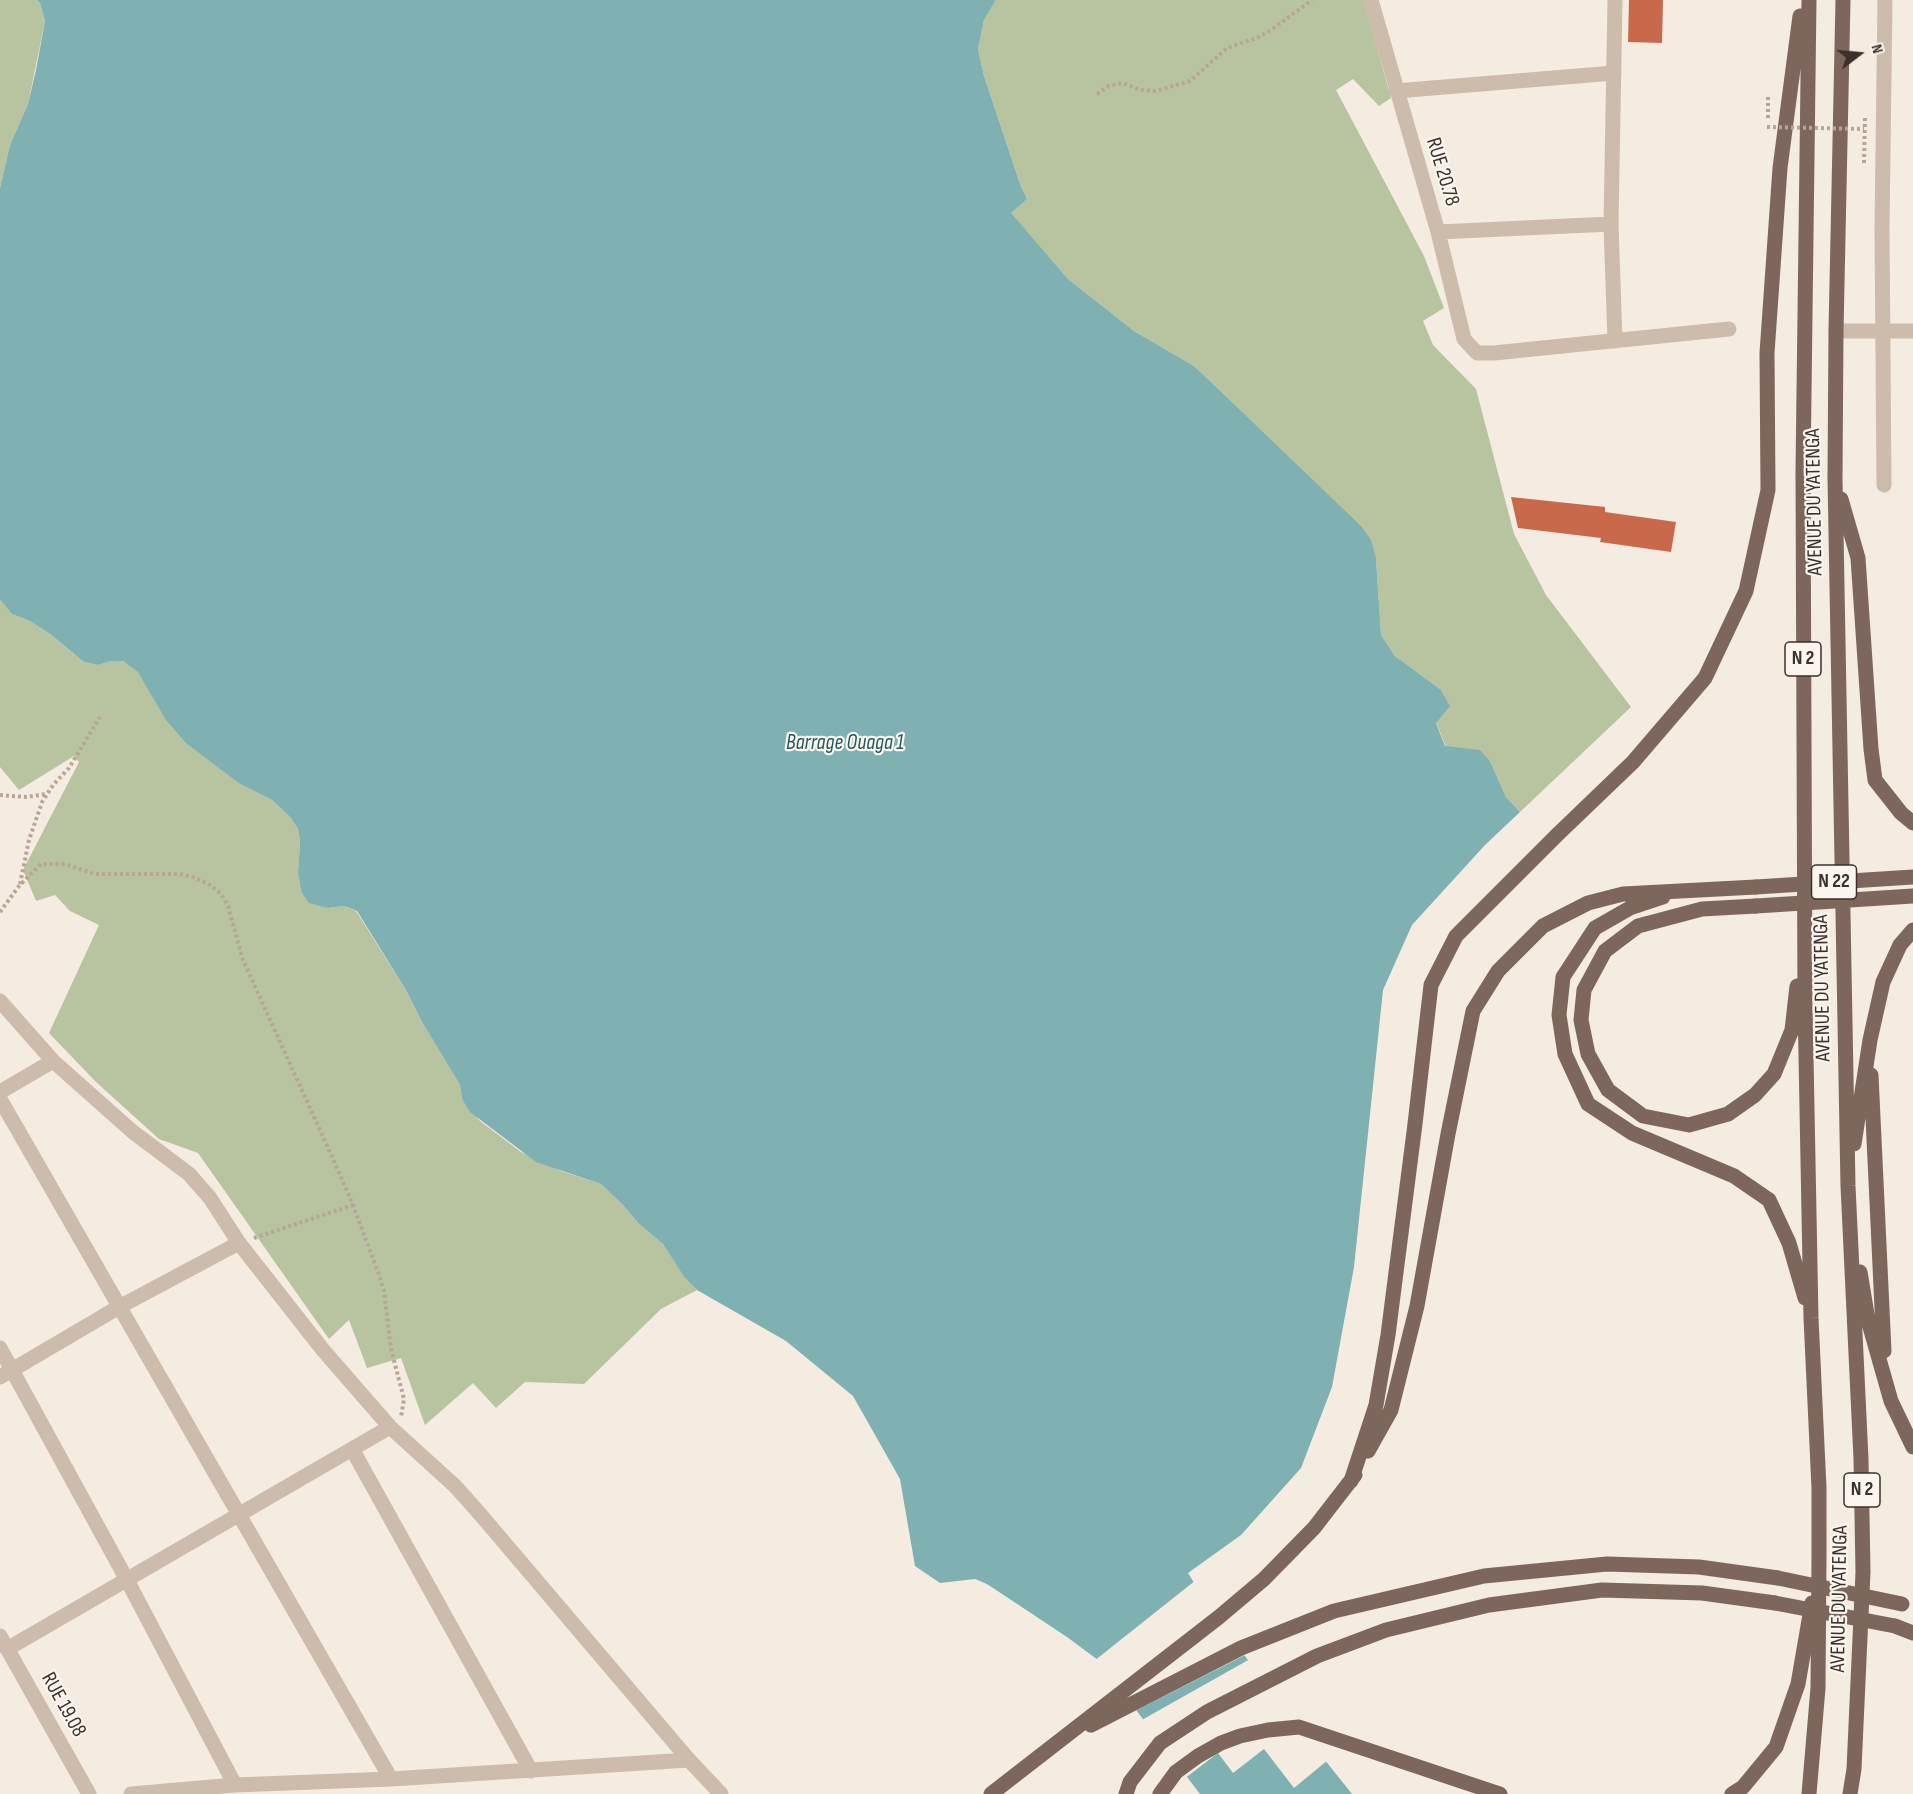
<!DOCTYPE html>
<html>
<head>
<meta charset="utf-8">
<style>
	body { margin:0 }
	#map { position:relative; width:1913px; height:1794px; overflow:hidden; background:#f4ebe1; font-family:"Sofia Sans Condensed",sans-serif }
	canvas { display:block }
	.north { position:absolute; left:1829px; top:24px; width:60px; height:60px; -webkit-text-stroke:4px #fbf5ee; paint-order:stroke; rotate:74deg; font-size:16px; font-weight:700; line-height:24px; text-align:center; color:#3b302b }
	.north::after { content:''; display:block; margin:auto; width:21px; height:27px; background:#3b302b; clip-path:polygon(50% 0,100% 100%,50% 72%,0 100%) }
</style>
</head>
<body>
<div id="map">
<canvas width="1913" height="1794"></canvas>
<div class="north">N</div>
</div>
<script>
const ctx = document.querySelector('canvas').getContext('2d');
ctx.lineJoin = 'round';
function fill(path, color) {
  ctx.fillStyle = color;
  ctx.fill(path, 'evenodd');
}
function shape(rows) {
  const path = new Path2D();
  for (const r of rows) {
    path.moveTo(r[0], r[1]);
    for (let i = 2; i < r.length; i += 2) path.lineTo(r[i], r[i + 1]);
  }
  return path;
}
function stroke(path, color, width, dash) {
  ctx.strokeStyle = color;
  ctx.lineWidth = width;
  ctx.lineCap = dash ? 'butt' : 'round';
  ctx.setLineDash(dash || []);
  ctx.stroke(path);
}
function write(font, color, halo, rows, align = 'center') {
  ctx.font = font + ' "Sofia Sans Condensed",sans-serif';
  ctx.lineWidth = 4.5;
  ctx.setLineDash([]);
  ctx.textBaseline = 'middle';
  ctx.strokeStyle = halo;
  ctx.fillStyle = color;
  for (const [text, x, y, turn = 0] of rows) {
    ctx.save();
    ctx.translate(x, y);
    ctx.rotate((+turn || 0) * Math.PI / 180);
    ctx.textAlign = isNaN(turn) ? turn : align;
    if (halo) ctx.strokeText(text, 0, 0);
    ctx.fillText(text, 0, 0);
    ctx.restore();
  }
}
const green = shape([
	[0,0,37,0,40,3,45,21,28,104,10,145,0,188],
	[996,0,1364,0,1391,98,1379,106,1353,79,1336,90,1424,256,1444,308,1423,321,1433,345,1476,389,1514,534,1546,595,1631,707,1520,812,1506,797,1490,761,1446,747,1436,722,1440,689,1395,656,1381,635,1376,558,1250,421,1194,366,1134,331,1068,279,1010,213,1027,199,1020,184,984,76,978,49,984,20],
	[0,600,12,614,30,621,50,634,84,662,98,665,111,661,123,661,139,672,148,686,240,784,272,800,290,817,298,829,300,842,298,873,301,891,328,908,344,906,356,911,406,990,422,1022,460,1085,462,1099,480,1121,521,1152,561,1171,601,1184,623,1205,638,1223,663,1244,684,1277,697,1290,661,1309,584,1384,525,1382,496,1408,473,1383,425,1425,401,1358,367,1368,349,1320,329,1339,198,1153,159,1139,96,1082,49,1033,99,925,70,911,55,895,36,901,23,870,79,762,74,756,19,790,0,767]
]);
const water = shape([
	[37,0,996,0,984,20,978,49,984,76,1020,184,1027,199,1011,213,1068,279,1134,331,1194,366,1362,527,1371,540,1376,558,1381,635,1395,656,1440,689,1450,706,1436,723,1445,746,1480,750,1490,761,1506,797,1520,812,1485,845,1412,925,1383,990,1354,1267,1332,1387,1301,1468,1241,1535,1188,1573,1207,1604,1280,1704,1352,1794,1200,1794,1098,1660,1067,1637,987,1584,975,1579,940,1583,915,1566,900,1479,853,1396,786,1341,697,1290,684,1277,663,1244,638,1223,623,1205,601,1184,536,1162,470,1112,462,1099,460,1085,422,1022,406,990,357,911,344,906,328,908,309,903,301,891,298,873,300,842,298,829,290,817,272,800,240,784,186,743,166,720,138,672,123,661,111,661,98,665,84,662,50,634,30,621,12,614,0,600,0,188,10,145,28,104,36,70,45,21,40,3]
]);
const pier = shape([
	[1196,1580,1247,1654,1133,1712,1094,1661],
	[1250,1659,1328,1760,1294,1788,1264,1749,1233,1773,1218,1753,1184,1779,1140,1721]
]);
const building = shape([
	[1629,0,1663,0,1662,43,1628,42],
	[1511,497,1605,507,1605,512,1676,522,1671,552,1600,542,1601,538,1518,528]
]);
const path = shape([
	[1097,94,1109,86,1123,83,1140,90,1156,91,1190,81,1227,48,1259,37,1271,30,1312,0],
	[1768,118,1768,97],
	[1864,163,1865,117],
	[0,795,26,797,47,794],
	[20,884,29,840,42,802,53,785,69,768,100,717],
	[0,912,19,886,41,864,65,864,94,874,180,874,196,878,210,885,221,894,228,906,243,960,329,1150,353,1205,379,1275,384,1291,391,1349,404,1399,401,1417],
	[254,1238,353,1205]
]);
const street = shape([
	[1371,0,1438,232,1464,339,1477,353,1494,353,1729,329],
	[1396,91,1614,73],
	[1438,232,1611,224],
	[1836,331,1913,331],
	[1615,341,1611,224,1615,0],
	[1884,485,1882,228,1885,0],
	[0,1001,53,1061,133,1132,189,1174,210,1198,239,1243,323,1350,390,1427,455,1486,480,1514,689,1760,721,1794],
	[0,1092,53,1061],
	[0,1099,391,1779],
	[0,1348,127,1580,235,1785],
	[0,1377,119,1307,239,1243],
	[352,1449,531,1771],
	[0,1636,89,1794],
	[7,1649,390,1427],
	[131,1794,235,1785,391,1779,689,1760]
]);
const primary = shape([
	[1809,0,1803,471,1805,1004,1811,1318,1819,1488,1819,1556,1818,1688,1809,1794],
	[1843,0,1836,331,1835,478,1848,1186,1861,1459,1863,1572,1854,1769,1850,1794],
	[1841,499,1858,558,1871,749,1875,780,1901,813,1913,823],
	[1663,897,1630,908,1595,928,1563,977,1559,1015,1565,1054,1588,1104,1632,1133,1734,1176,1769,1200,1789,1243,1805,1298],
	[1756,906,1702,909,1638,926,1605,951,1584,990,1581,1020,1588,1054,1608,1090,1643,1116,1689,1125,1728,1114,1755,1095,1774,1074,1792,1030,1797,986],
	[1871,1075,1884,1351],
	[1854,1144,1870,1040,1883,982,1900,945,1913,930],
	[1860,1272,1868,1320,1891,1401,1913,1447],
	[1368,1451,1391,1410,1417,1306,1448,1134,1473,1011,1498,971,1543,926,1588,903,1623,894,1756,887],
	[1351,1481,1376,1405,1388,1335,1415,1124,1431,985,1456,936,1557,835,1633,762,1705,678,1746,591,1768,490,1767,353,1780,168,1800,16],
	[1895,1626,1913,1633],
	[1091,1725,1241,1648,1334,1611,1484,1576,1607,1564,1699,1567,1778,1578],
	[991,1794,1219,1617,1264,1579,1314,1528,1355,1475],
	[1126,1794,1130,1782,1160,1743,1207,1712,1317,1656,1386,1630,1489,1605,1602,1590,1702,1593,1775,1603],
	[1160,1794,1176,1772,1198,1756,1221,1743,1240,1736,1268,1730,1299,1727,1500,1794],
	[1732,1794,1743,1787,1776,1747,1798,1684,1812,1603]
]);
const pathBridge = shape([
	[1767,127,1864,129]
]);
const primaryBridge = shape([
	[1756,887,1913,877],
	[1756,906,1913,896],
	[1778,1578,1902,1604],
	[1775,1603,1895,1626]
]);
const shields = [
	[1803,659,36],
	[1834,882,45],
	[1862,1490,36]
];
const shieldNames = [
	["N 2",1803,659],
	["N 22",1834,882],
	["N 2",1862,1490]
];
const streetNames = [
	["RUE 20.78",1442,172,73],
	["AVENUE DU YATENGA",1815,502,-91],
	["AVENUE DU YATENGA",1823,988,-91],
	["AVENUE DU YATENGA",1840,1599,-89],
	["RUE 19.08",63,1705,61]
];
const waterNames = [
	["Barrage Ouaga 1",845,743]
];
fill(green, '#b8c4a0');
fill(water, '#7fb0b2');
fill(pier, '#f4ebe1');
fill(building, '#c8694b');
stroke(path, '#b9a596', 4, [3, 3]);
stroke(street, '#cdbbac', 15);
stroke(primary, '#7d675c', 15);
stroke(pathBridge, '#b9a596', 4, [3, 3]);
stroke(primaryBridge, '#7d675c', 15);
for (const [x, y, w] of shields) {
  const box = new Path2D();
  box.roundRect(x - w / 2, y - 17, w, 34, 4.5);
  ctx.fillStyle = '#fbf5ee';
  ctx.fill(box);
  stroke(box, '#3b302b', 1.5);
}
write('bold 20px', '#3b302b', null, shieldNames);
write('21px', '#3b302b', '#fbf5ee', streetNames);
write('italic 22px', '#1f5a5e', '#fbf5ee', waterNames);
</script>
</body>
</html>
